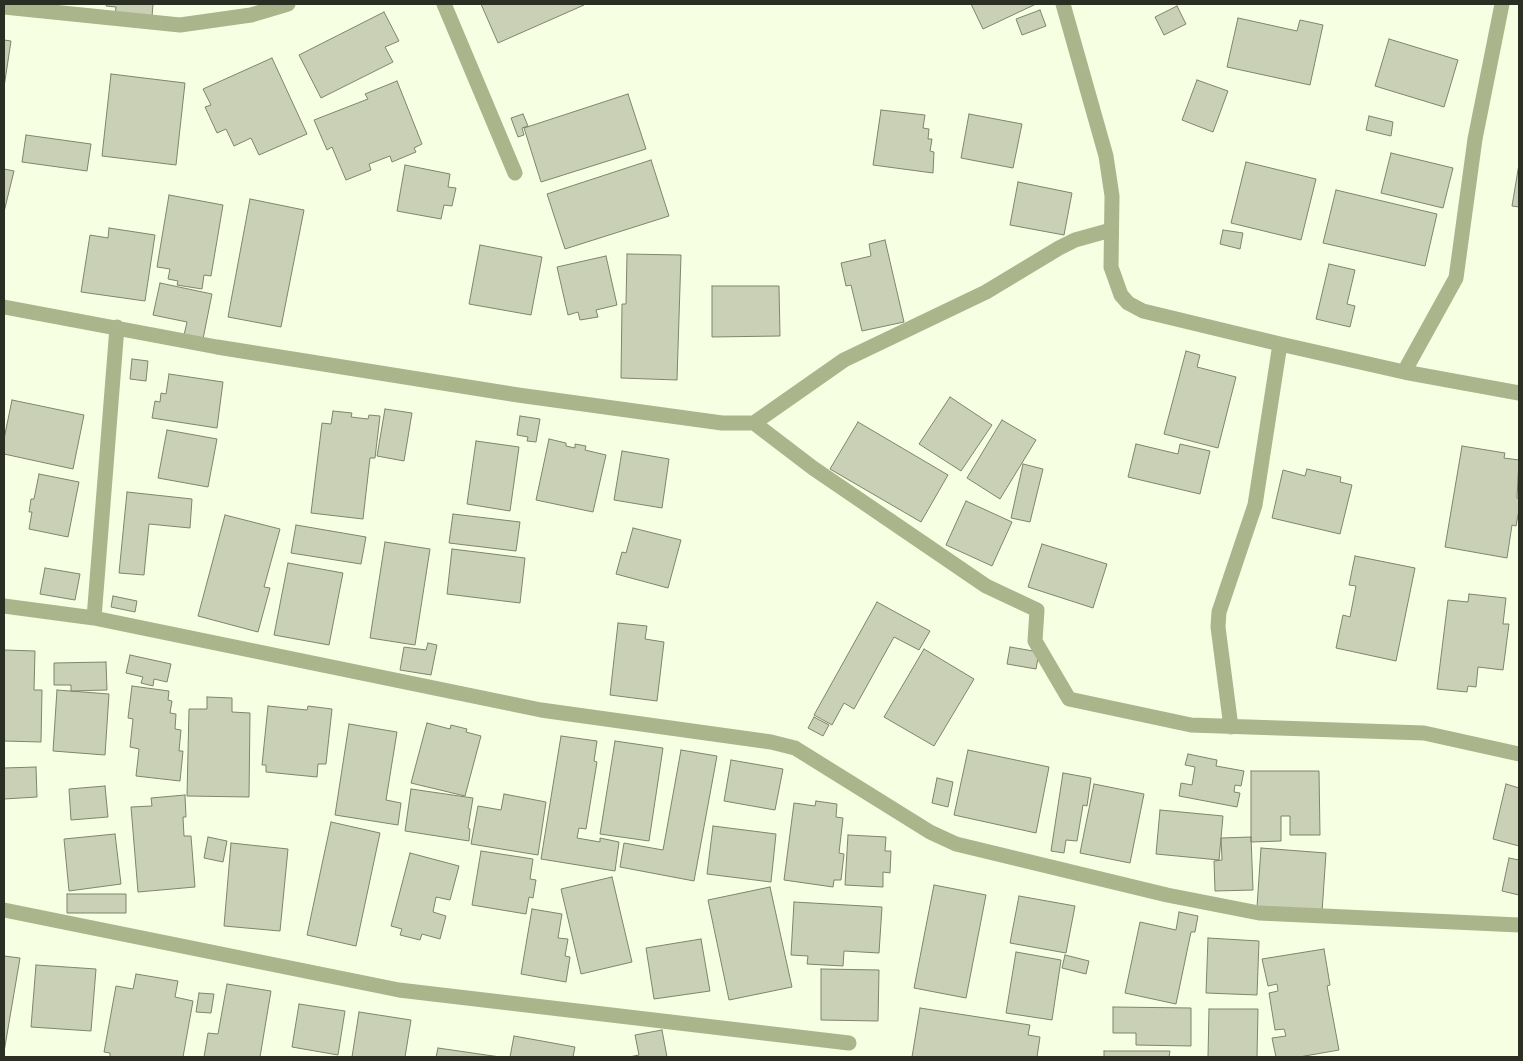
<!DOCTYPE html>
<html>
<head>
<meta charset="utf-8">
<style>
	body { margin:0 }
	#map { position:relative; width:1523px; height:1061px; overflow:hidden; background:#f7ffe2; font-family:"Roboto Condensed",sans-serif }
	canvas { display:block }
	.frame { position:absolute; inset:0; border:5px solid #2b2e23; pointer-events:none }
</style>
</head>
<body>
<div id="map">
<canvas width="1523" height="1061"></canvas>
<div class="frame"></div>
</div>
<script>
const ctx = document.querySelector('canvas').getContext('2d');
ctx.lineJoin = 'round';
function fill(path, color) {
  ctx.fillStyle = color;
  ctx.fill(path, 'evenodd');
}
function shape(rows) {
  const path = new Path2D();
  for (const r of rows) {
    path.moveTo(r[0], r[1]);
    for (let i = 2; i < r.length; i += 2) path.lineTo(r[i], r[i + 1]);
  }
  return path;
}
function stroke(path, color, width, dash) {
  ctx.strokeStyle = color;
  ctx.lineWidth = width;
  ctx.lineCap = dash ? 'butt' : 'round';
  ctx.setLineDash(dash || []);
  ctx.stroke(path);
}
const building = shape([
	[107,4,153,4,152,17,115,15,116,7,106,6,107,4],
	[481,4,583,4,584,5,498,43,481,4],
	[971,4,1036,4,983,29,971,4],
	[1177,6,1186,24,1164,35,1155,17,1177,6],
	[1040,10,1046,26,1022,35,1016,19,1040,10],
	[384,12,399,41,385,47,393,62,321,98,299,55,384,12],
	[1238,18,1297,31,1300,20,1323,25,1310,85,1227,67,1238,18],
	[1389,39,1458,60,1444,107,1375,86,1389,39],
	[4,40,11,41,4,87,4,40],
	[272,58,307,134,259,155,251,138,234,146,226,129,217,133,205,107,211,105,203,89,272,58],
	[111,74,185,83,176,165,102,156,111,74],
	[1197,80,1228,91,1213,132,1182,120,1197,80],
	[397,81,422,144,414,148,416,152,392,162,390,156,369,164,371,170,346,180,332,147,327,150,314,120,368,99,365,94,397,81],
	[628,94,646,149,541,182,524,128,628,94],
	[881,110,925,115,923,128,929,129,928,139,932,139,930,151,934,152,933,173,873,165,881,110],
	[523,114,528,126,522,128,524,135,518,137,511,118,523,114],
	[969,114,1022,124,1013,168,961,158,969,114],
	[1369,116,1393,122,1391,136,1366,130,1369,116],
	[26,135,91,144,87,171,22,162,26,135],
	[1391,153,1453,168,1443,208,1381,193,1391,153],
	[651,160,669,216,565,249,547,194,651,160],
	[1246,162,1316,179,1301,240,1231,223,1246,162],
	[1519,164,1519,207,1512,206,1519,164],
	[405,165,450,174,448,187,456,188,452,206,444,205,441,219,397,211,405,165],
	[4,169,14,171,4,212,4,169],
	[1018,182,1072,193,1064,235,1010,225,1018,182],
	[1336,190,1437,214,1425,266,1323,243,1336,190],
	[169,195,223,205,211,276,204,275,202,289,177,285,178,281,168,279,170,269,157,267,169,195],
	[250,199,304,210,281,327,228,317,250,199],
	[109,228,155,235,145,301,81,292,90,235,108,238,109,228],
	[1223,230,1243,233,1240,249,1220,244,1223,230],
	[885,240,904,322,862,331,851,285,846,286,841,263,871,256,869,244,885,240],
	[480,245,542,257,531,315,469,304,480,245],
	[627,254,681,255,677,380,621,378,622,304,626,304,627,254],
	[606,256,617,305,596,310,598,317,580,320,578,312,568,315,557,267,606,256],
	[1329,264,1355,270,1347,304,1355,306,1350,327,1316,319,1329,264],
	[160,283,212,294,203,339,184,335,187,322,153,315,160,283],
	[712,286,779,286,780,336,712,337,712,286],
	[1186,351,1200,355,1197,367,1236,377,1218,448,1164,434,1186,351],
	[132,359,148,361,146,381,130,379,132,359],
	[169,374,223,382,217,428,152,418,155,401,160,402,161,393,166,394,169,374],
	[950,397,992,425,961,471,919,444,950,397],
	[12,400,84,415,73,469,4,454,4,439,12,400],
	[385,409,412,413,404,461,377,456,385,409],
	[333,411,352,413,351,417,368,419,369,415,380,416,375,458,370,458,363,519,311,513,322,423,331,424,333,411],
	[520,416,540,419,536,442,527,441,528,437,517,435,520,416],
	[1002,420,1036,440,1000,499,967,478,1002,420],
	[858,422,948,475,921,522,830,469,858,422],
	[167,430,217,439,208,487,158,478,167,430],
	[549,439,566,443,566,446,575,448,575,444,586,446,585,450,606,455,593,512,536,500,549,439],
	[476,441,519,447,510,511,467,504,476,441],
	[1136,444,1178,454,1180,444,1210,451,1200,494,1128,477,1136,444],
	[1462,446,1505,453,1504,458,1519,460,1517,498,1519,499,1519,510,1516,526,1512,525,1507,558,1445,547,1462,446],
	[622,451,669,459,662,508,614,500,622,451],
	[1023,464,1043,469,1030,522,1011,518,1023,464],
	[1307,469,1341,477,1340,482,1352,485,1340,534,1272,518,1283,470,1305,476,1307,469],
	[39,474,79,482,68,537,29,529,32,512,29,512,31,499,34,499,39,474],
	[127,492,192,499,190,528,149,524,144,575,119,573,127,492],
	[966,501,1012,522,992,566,946,545,966,501],
	[453,514,520,522,516,551,449,543,453,514],
	[225,515,280,529,264,587,270,588,258,632,198,616,225,515],
	[296,525,366,537,361,564,291,553,296,525],
	[633,528,681,540,668,588,616,574,622,552,626,553,633,528],
	[385,542,430,549,415,645,370,638,385,542],
	[1042,544,1107,564,1093,608,1028,587,1042,544],
	[452,549,525,558,520,603,447,594,452,549],
	[1355,556,1415,568,1396,661,1336,648,1343,615,1350,617,1356,586,1349,585,1355,556],
	[288,563,343,573,329,645,274,635,288,563],
	[45,568,80,574,75,600,40,594,45,568],
	[1469,594,1506,598,1503,624,1509,624,1503,670,1478,667,1476,687,1468,686,1467,692,1437,689,1448,600,1468,602,1469,594],
	[113,596,137,601,135,612,111,607,113,596],
	[877,602,930,631,919,650,894,637,854,709,844,703,832,725,814,715,877,602],
	[618,623,647,626,645,639,664,642,657,701,610,695,618,623],
	[428,643,437,645,431,675,400,670,404,647,426,650,428,643],
	[1010,647,1039,652,1036,669,1007,664,1010,647],
	[924,649,974,679,934,746,884,717,924,649],
	[4,650,35,651,34,690,42,690,41,742,4,741,4,650],
	[130,655,171,664,167,682,154,679,153,686,141,683,143,677,126,673,130,655],
	[106,662,107,690,71,691,71,685,54,685,54,663,106,662],
	[132,686,169,691,168,700,172,701,170,713,176,714,175,729,181,730,179,751,183,751,180,781,136,776,139,749,130,747,133,719,128,718,132,686],
	[57,690,109,694,105,755,53,751,57,690],
	[207,697,232,698,232,712,250,713,249,797,187,796,189,709,207,709,207,697],
	[268,706,307,710,308,706,332,709,326,764,318,764,317,777,266,772,266,765,262,765,268,706],
	[814,717,829,725,823,736,808,728,814,717],
	[427,723,450,729,451,725,467,729,466,732,481,736,465,796,411,783,427,723],
	[349,724,397,732,386,800,401,803,398,825,335,815,349,724],
	[561,736,597,741,594,761,597,762,586,829,579,828,577,838,600,842,600,838,619,842,615,871,541,859,561,736],
	[615,741,663,748,649,841,600,834,615,741],
	[681,750,717,756,694,881,620,867,624,843,663,850,681,750],
	[968,750,1049,767,1036,833,954,815,968,750],
	[1188,754,1217,760,1216,766,1244,771,1241,786,1235,785,1234,792,1240,793,1237,807,1179,796,1181,783,1192,785,1195,767,1185,765,1188,754],
	[731,760,783,769,775,810,724,801,731,760],
	[36,767,37,797,4,799,4,768,36,767],
	[1251,771,1319,771,1320,835,1290,835,1290,816,1281,816,1281,841,1251,842,1251,771],
	[1063,773,1091,778,1087,806,1083,805,1077,841,1066,840,1064,853,1051,851,1063,773],
	[937,778,953,782,948,807,932,803,937,778],
	[1094,784,1144,794,1130,863,1080,853,1094,784],
	[1506,784,1519,788,1519,846,1493,839,1506,784],
	[105,786,108,817,71,820,69,789,105,786],
	[411,789,473,798,468,828,470,829,469,841,405,831,411,789],
	[504,794,546,802,538,855,471,844,478,806,501,810,504,794],
	[185,795,186,817,183,817,184,836,191,836,195,887,138,892,131,807,152,806,151,798,185,795],
	[816,801,837,804,836,817,843,818,839,853,844,854,841,880,834,880,833,887,784,880,794,803,815,806,816,801],
	[1160,810,1223,816,1219,860,1156,854,1160,810],
	[331,822,380,833,356,946,307,935,331,822],
	[713,826,776,834,771,882,707,874,713,826],
	[115,834,121,884,69,891,64,839,115,834],
	[848,835,886,837,885,851,891,851,890,873,883,872,883,887,845,885,848,835],
	[208,837,227,841,223,862,204,858,208,837],
	[1251,837,1253,890,1215,891,1214,861,1222,860,1221,838,1251,837],
	[231,843,288,849,280,931,224,926,231,843],
	[1261,848,1326,853,1322,912,1257,907,1261,848],
	[481,851,533,859,530,879,536,880,533,898,529,897,526,914,472,905,481,851],
	[410,853,459,866,450,900,436,897,433,912,446,916,440,939,422,934,420,940,400,935,402,929,391,926,410,853],
	[1509,858,1519,860,1519,895,1502,891,1509,858],
	[612,877,632,962,581,974,561,889,612,877],
	[934,885,986,895,966,998,914,988,934,885],
	[770,887,792,987,729,1000,708,900,770,887],
	[67,894,126,894,126,913,67,913,67,894],
	[1019,896,1075,906,1066,953,1010,943,1019,896],
	[794,902,882,907,879,953,844,951,843,966,807,964,808,956,791,955,794,902],
	[532,909,562,914,558,938,568,939,565,956,570,957,566,982,521,974,532,909],
	[1179,912,1198,916,1195,932,1191,932,1176,1004,1125,993,1140,922,1176,930,1179,912],
	[1208,938,1259,941,1257,995,1206,993,1208,938],
	[701,939,710,991,654,999,646,948,701,939],
	[1324,949,1330,985,1327,986,1339,1050,1299,1057,1276,1057,1272,1038,1286,1036,1284,1029,1275,1030,1269,993,1278,991,1277,984,1268,986,1262,959,1324,949],
	[1016,952,1061,960,1052,1020,1006,1013,1016,952],
	[1065,955,1089,961,1086,974,1062,968,1065,955],
	[4,956,20,958,4,1052,4,956],
	[36,965,96,969,91,1031,31,1027,36,965],
	[821,969,879,970,878,1021,821,1020,821,969],
	[136,974,178,981,175,997,193,1001,183,1057,110,1057,110,1053,104,1052,116,986,133,989,136,974],
	[227,984,271,991,260,1057,204,1057,208,1033,218,1034,227,984],
	[199,993,214,994,211,1013,196,1012,199,993],
	[299,1004,345,1011,338,1055,292,1047,299,1004],
	[1113,1007,1191,1008,1191,1046,1136,1045,1136,1033,1113,1033,1113,1007],
	[920,1008,1030,1025,1028,1035,1040,1037,1037,1057,912,1057,920,1008],
	[1209,1009,1258,1009,1257,1057,1208,1057,1209,1009],
	[359,1012,411,1020,405,1057,352,1057,359,1012],
	[662,1030,667,1057,629,1057,639,1055,635,1035,662,1030],
	[514,1036,575,1047,573,1057,510,1057,514,1036],
	[438,1048,500,1057,436,1057,438,1048],
	[1104,1051,1170,1051,1169,1057,1104,1057,1104,1051]
]);
const street = shape([
	[444,4,515,173],
	[1063,4,1106,156,1112,196,1111,267,1121,295,1128,303,1143,311,1280,344,1404,372,1519,393],
	[4,7,180,25,251,15,288,4],
	[4,307,217,347,518,395,722,423,754,423,844,360,986,292,1059,248,1075,240,1111,230],
	[1404,372,1456,278,1475,139,1502,4],
	[754,423,813,468,986,586,1037,610,1035,641,1069,699,1191,725,1424,733,1519,754],
	[4,606,94,618,541,710,771,742,795,748,930,832,956,844,1167,895,1259,913,1519,925],
	[94,618,117,327],
	[1231,727,1218,627,1219,612,1255,505,1280,344],
	[4,910,399,990,849,1043]
]);
fill(building, '#c9d0b5');
stroke(building, '#7e856b', 1);
stroke(street, '#aab58c', 15);
</script>
</body>
</html>
